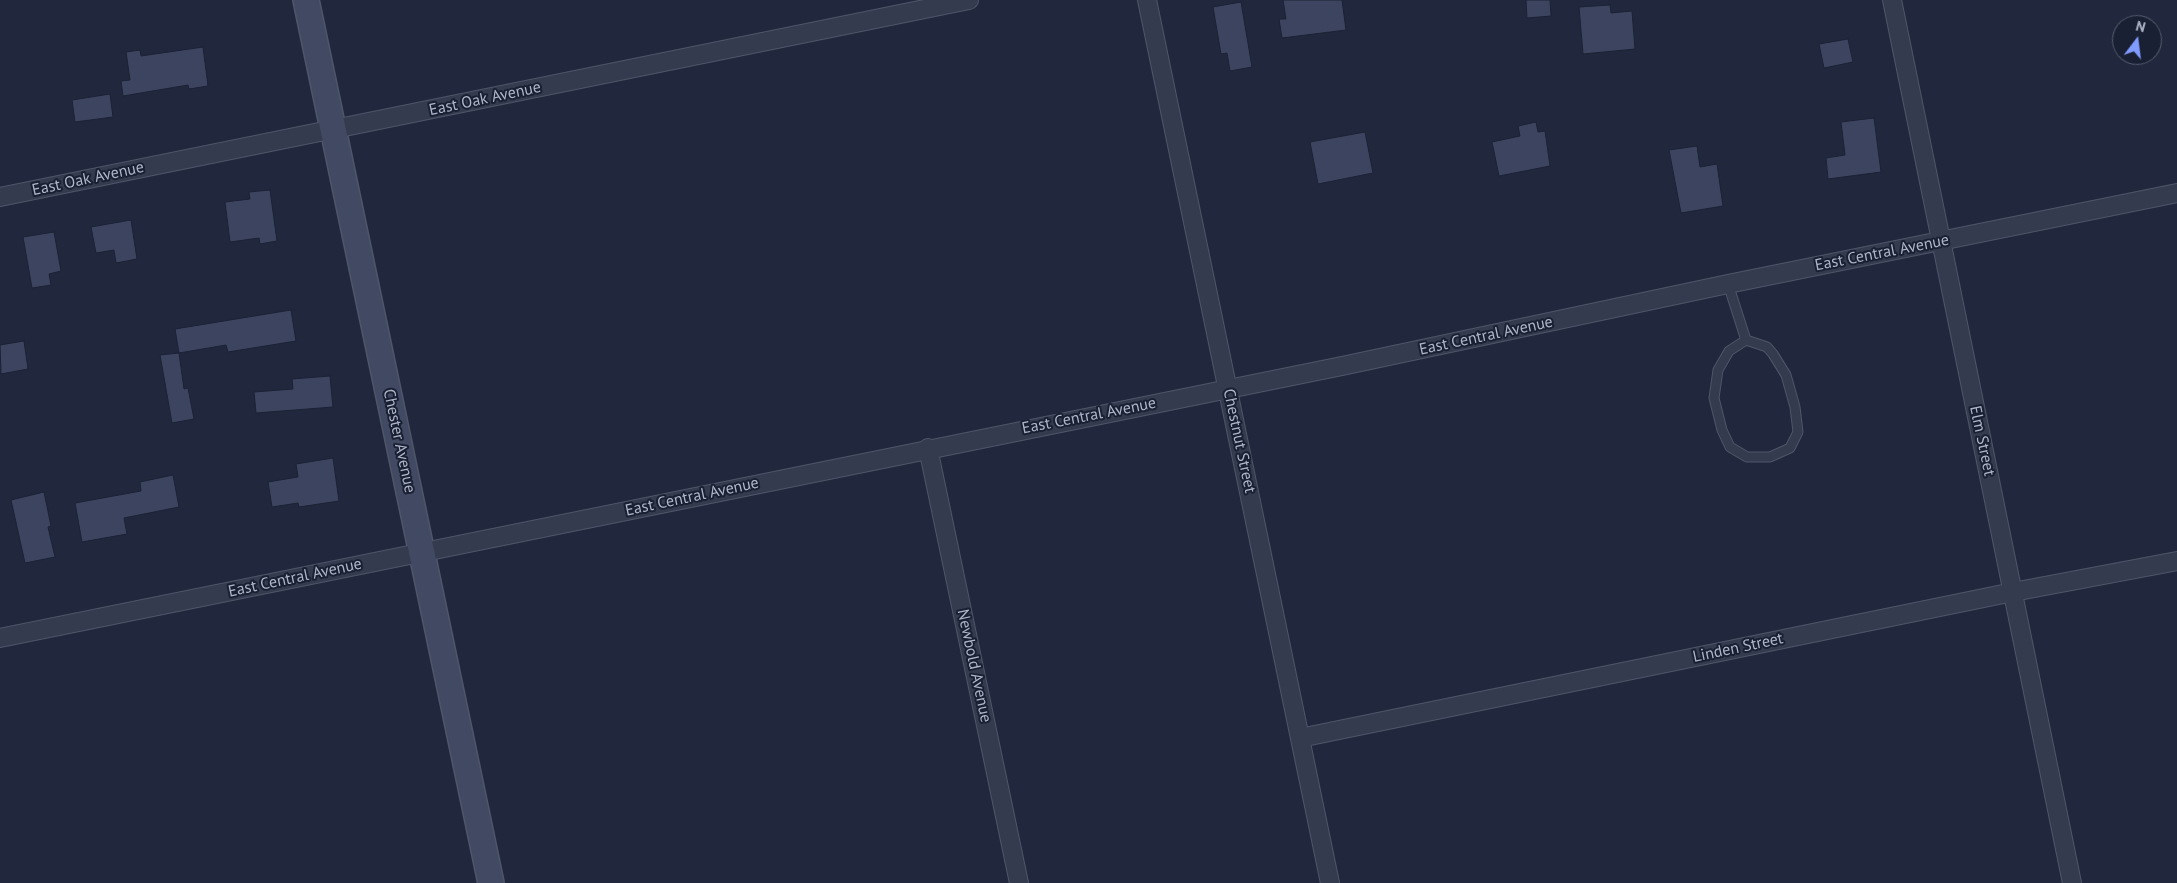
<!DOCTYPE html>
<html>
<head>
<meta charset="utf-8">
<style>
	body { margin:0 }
	#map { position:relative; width:2177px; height:883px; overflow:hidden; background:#21283e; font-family:"PT Sans",sans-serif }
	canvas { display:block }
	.north { position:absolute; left:2112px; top:15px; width:50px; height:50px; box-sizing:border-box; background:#1a2033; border:1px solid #565c6f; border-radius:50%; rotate:15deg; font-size:14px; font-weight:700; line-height:20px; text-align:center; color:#b0b6ca }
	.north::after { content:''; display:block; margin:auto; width:18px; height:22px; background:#809cff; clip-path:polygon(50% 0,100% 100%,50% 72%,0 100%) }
</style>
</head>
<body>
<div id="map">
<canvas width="2177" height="883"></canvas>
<div class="north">N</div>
</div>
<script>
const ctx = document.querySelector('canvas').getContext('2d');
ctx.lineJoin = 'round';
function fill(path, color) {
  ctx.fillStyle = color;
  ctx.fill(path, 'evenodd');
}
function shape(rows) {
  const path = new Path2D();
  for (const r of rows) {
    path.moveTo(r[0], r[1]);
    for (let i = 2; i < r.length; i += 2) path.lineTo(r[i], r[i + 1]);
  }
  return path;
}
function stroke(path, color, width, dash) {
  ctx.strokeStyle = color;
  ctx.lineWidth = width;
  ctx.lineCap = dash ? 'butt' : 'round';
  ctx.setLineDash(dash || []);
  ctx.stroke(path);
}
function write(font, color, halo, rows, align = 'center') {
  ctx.font = font + ' "PT Sans",sans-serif';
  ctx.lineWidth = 4;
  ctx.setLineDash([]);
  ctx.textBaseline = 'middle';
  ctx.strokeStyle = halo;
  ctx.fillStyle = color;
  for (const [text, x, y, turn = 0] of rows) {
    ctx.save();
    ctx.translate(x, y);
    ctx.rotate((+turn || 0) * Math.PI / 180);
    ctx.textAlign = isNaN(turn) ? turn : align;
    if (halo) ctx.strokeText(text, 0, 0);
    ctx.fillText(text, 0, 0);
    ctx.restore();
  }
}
const building = shape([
	[1283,0,1342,0,1346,30,1282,38,1279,19,1286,19,1283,0],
	[1526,0,1550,0,1551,16,1527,18,1526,0],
	[1241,2,1252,67,1230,71,1227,53,1221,54,1213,7,1241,2],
	[1610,5,1611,13,1632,11,1635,49,1583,54,1579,7,1610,5],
	[1848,39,1853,62,1824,68,1819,44,1848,39],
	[203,47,208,86,189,89,188,85,123,96,121,81,130,80,126,52,140,50,141,56,203,47],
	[110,94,113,117,75,122,72,100,110,94],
	[1874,118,1881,172,1828,179,1826,158,1845,155,1841,122,1874,118],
	[1536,122,1538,132,1545,131,1550,166,1499,176,1492,142,1520,136,1518,126,1536,122],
	[1365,132,1373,173,1318,184,1310,142,1365,132],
	[1697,146,1700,167,1717,164,1723,206,1681,213,1669,150,1697,146],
	[270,190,277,241,260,244,259,238,230,242,225,202,250,199,249,192,270,190],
	[131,220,137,259,116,263,114,250,96,253,91,227,131,220],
	[54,232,61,271,49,274,51,285,32,288,23,237,54,232],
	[291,310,296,341,228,352,226,345,179,353,175,329,291,310],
	[24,341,28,369,1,374,0,345,24,341],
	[179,353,184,389,188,388,194,419,172,423,160,355,179,353],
	[330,376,333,407,256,413,254,392,293,389,292,379,330,376],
	[333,458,339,501,299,507,298,503,272,507,268,482,298,477,296,464,333,458],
	[173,475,179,507,124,518,127,534,82,542,75,503,141,491,140,482,173,475],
	[44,492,51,526,48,527,55,557,25,563,11,500,44,492]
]);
const lane = shape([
	[1728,284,1746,340,1729,351,1718,370,1714,398,1722,430,1730,447,1747,457,1770,457,1790,448,1798,432,1795,407,1786,375,1773,354,1767,347,1746,340]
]);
const street = shape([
	[1147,0,1330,883],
	[1892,0,2072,883],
	[0,197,969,0],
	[928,448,1019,883],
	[0,638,1342,366,1728,284,2177,193],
	[1300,738,2013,592,2177,561]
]);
const secondary = shape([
	[306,0,491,883]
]);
const streetNames = [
	["East Oak Avenue",485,99,-12],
	["East Oak Avenue",88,179,-12],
	["East Central Avenue",1882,253,-11],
	["East Central Avenue",1486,336,-12],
	["East Central Avenue",1089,416,-11],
	["Chester Avenue",399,441,78],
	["Chestnut Street",1239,441,78],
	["Elm Street",1982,441,78],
	["East Central Avenue",692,497,-12],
	["East Central Avenue",295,578,-12],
	["Linden Street",1738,648,-12],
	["Newbold Avenue",974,666,78]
];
fill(building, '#3c445f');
stroke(building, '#1c2235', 1);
stroke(lane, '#505669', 11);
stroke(street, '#505669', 20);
stroke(secondary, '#505669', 28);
stroke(lane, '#353b4e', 9);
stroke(street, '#353b4e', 18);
stroke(secondary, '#424962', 25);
write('16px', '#b0b6ca', '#1a2033', streetNames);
</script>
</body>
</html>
